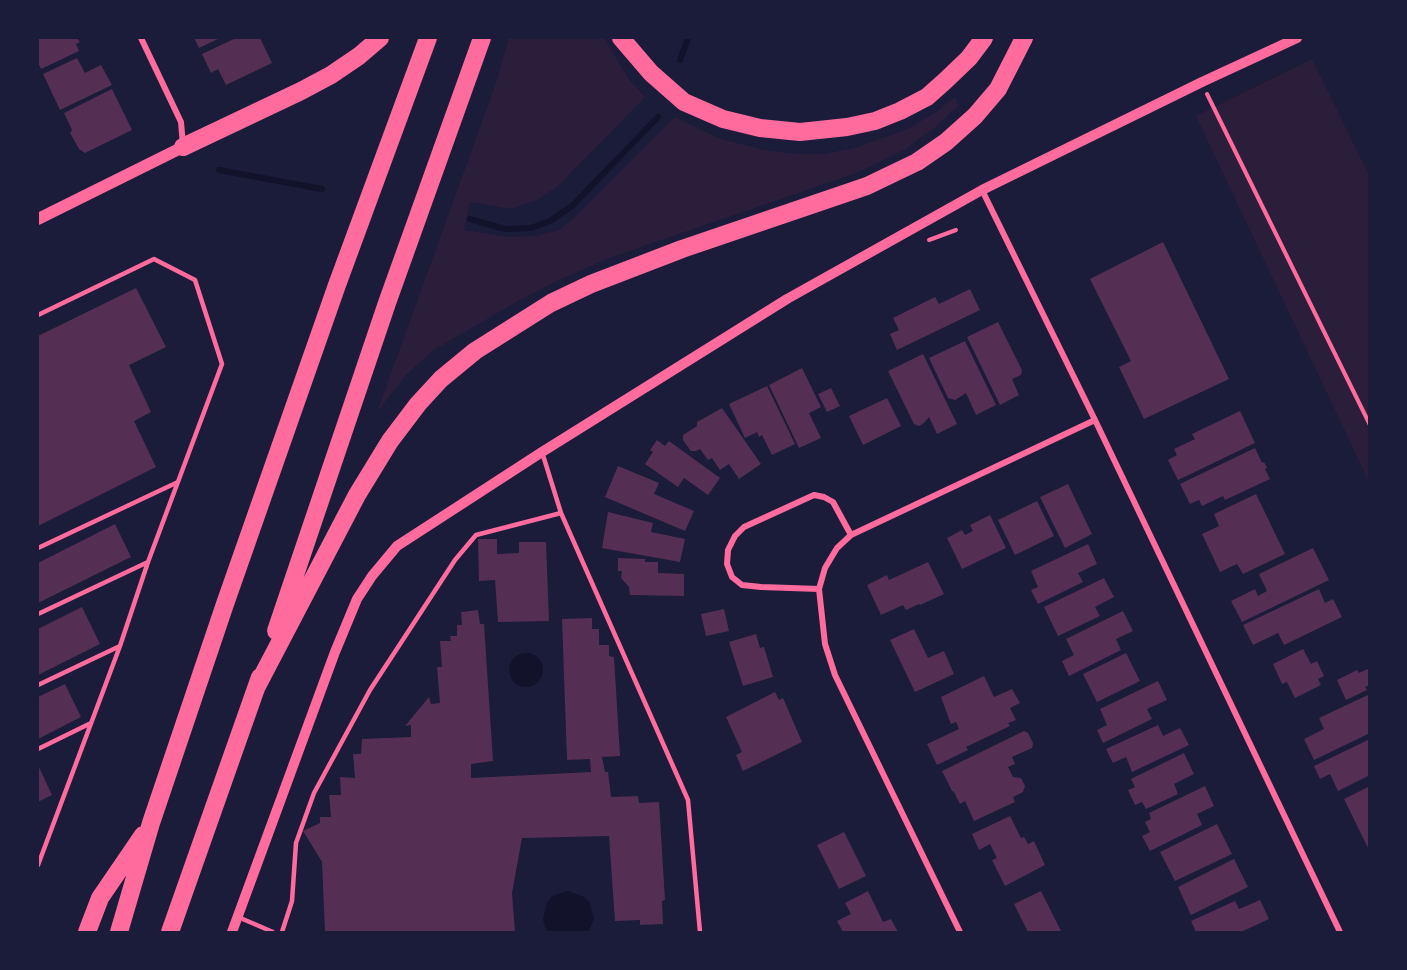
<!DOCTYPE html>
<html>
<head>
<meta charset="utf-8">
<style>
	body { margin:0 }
	#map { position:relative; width:1407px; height:970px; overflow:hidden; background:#1b1b3a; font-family:"Times New Roman",serif }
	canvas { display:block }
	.frame { position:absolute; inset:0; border:39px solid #1b1b3a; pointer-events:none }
</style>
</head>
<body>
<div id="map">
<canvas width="1407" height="970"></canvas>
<div class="frame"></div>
</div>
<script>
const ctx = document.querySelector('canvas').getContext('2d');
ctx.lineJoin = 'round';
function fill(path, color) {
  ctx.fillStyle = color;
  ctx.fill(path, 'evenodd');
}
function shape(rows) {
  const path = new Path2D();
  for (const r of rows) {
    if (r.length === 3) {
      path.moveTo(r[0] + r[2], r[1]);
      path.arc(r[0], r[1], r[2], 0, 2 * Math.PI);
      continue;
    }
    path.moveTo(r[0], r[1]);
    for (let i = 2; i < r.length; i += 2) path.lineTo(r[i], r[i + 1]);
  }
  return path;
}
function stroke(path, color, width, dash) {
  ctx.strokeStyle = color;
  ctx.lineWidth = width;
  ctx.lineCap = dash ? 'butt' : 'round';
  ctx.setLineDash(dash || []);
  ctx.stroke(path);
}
const green = shape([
	[509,38,604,38,628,78,645,97,558,186,537,200,511,209,470,202,464,230,509,237,536,236,559,230,575,217,675,117,718,138,763,150,797,154,823,154,855,148,908,129,939,110,955,97,958,106,934,128,904,150,859,172,612,257,561,279,518,301,432,351,406,375,377,412,496,83],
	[1312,59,1369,175,1369,482,1196,116]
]);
const water = shape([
	[526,670,17],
	[568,891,584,897,590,903,594,919,588,932,548,932,545,927,543,919,547,903,552,896]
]);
const stream = shape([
	[680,60,688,38],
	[219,170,322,189],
	[470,219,505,229,531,228,550,221,572,206,658,117]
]);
const building = shape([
	[38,38,77,38,80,42,76,44,79,51,41,69,38,62],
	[194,38,220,38,199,48],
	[236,38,260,38,272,63,226,85,218,69,211,73,202,54],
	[77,58,85,73,101,65,112,85,60,110,43,74],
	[112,89,132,130,85,153,79,149,70,133,72,130,64,113],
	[1163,242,1229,379,1144,419,1119,367,1131,361,1090,279],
	[136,288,166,347,129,365,151,412,134,421,156,467,38,526,38,336],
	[970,289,980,310,897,350,890,334,899,330,893,318,935,297,939,304],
	[998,322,1022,370,1021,375,1012,379,1019,395,1000,405,967,337],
	[965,341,996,405,976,415,966,393,955,400,948,398,929,358],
	[923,354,957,424,937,434,929,417,924,423,919,426,914,424,888,371],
	[802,368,821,407,809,413,821,438,799,448,769,385],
	[767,386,795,444,772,455,762,435,759,437,757,432,745,438,729,404],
	[831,388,840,406,827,412,818,394],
	[887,398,901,426,863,445,849,416],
	[722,408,761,464,739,479,729,464,720,470,712,458,708,460,700,449,696,451,691,451,683,440,683,435,697,426,697,422],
	[1240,411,1255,443,1178,480,1168,460,1177,455,1174,449,1195,439,1192,434],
	[657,440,665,446,669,441,720,478,708,495,684,478,678,487,645,464,653,452,650,450],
	[1255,448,1262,463,1264,462,1267,468,1265,469,1270,479,1225,500,1223,496,1202,506,1199,500,1190,504,1180,484],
	[618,466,659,483,654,494,694,511,685,531,605,497],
	[1068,484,1092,534,1065,548,1040,497],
	[1256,494,1285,554,1243,574,1237,564,1220,572,1202,534,1219,526,1214,514],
	[1037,501,1054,536,1015,555,998,520],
	[608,512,653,523,651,532,685,539,680,562,602,548],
	[990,515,1006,548,962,569,947,538,962,530,965,535,973,531,970,525],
	[115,524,131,557,38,603,38,563],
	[478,539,497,539,497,554,519,553,519,542,546,542,549,621,498,622,495,580,479,581],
	[1088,544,1097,564,1078,573,1083,582,1038,604,1031,590,1038,587,1031,571],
	[1313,548,1329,580,1242,622,1231,601,1255,589,1258,596,1267,591,1259,574],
	[618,558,645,559,645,562,658,562,658,573,684,574,684,596,630,595,629,587,621,578,622,571,618,571],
	[928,562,944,594,920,605,919,604,906,610,903,605,881,615,867,585,887,575,889,580],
	[1104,578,1114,597,1095,607,1100,616,1058,636,1044,607],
	[1319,589,1325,603,1333,599,1342,617,1284,645,1278,633,1253,645,1243,625],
	[82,607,100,644,38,675,38,629],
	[724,609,729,631,706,636,701,614],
	[478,610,480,624,484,624,493,761,471,764,471,778,591,772,590,759,567,760,562,619,592,618,592,629,599,629,599,645,609,645,609,656,614,657,620,756,602,757,605,772,608,772,611,797,638,796,639,803,659,802,665,900,662,901,663,924,640,925,640,920,615,921,609,836,522,838,512,893,515,932,325,932,322,862,303,831,320,823,320,817,331,817,329,795,341,795,340,777,355,778,353,754,361,754,362,739,411,737,411,725,405,726,429,697,431,704,440,703,437,667,442,667,440,641,451,641,450,636,457,636,457,625,462,625,461,612],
	[1123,611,1133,631,1116,639,1121,650,1069,676,1062,661,1074,655,1066,639],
	[914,629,928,658,944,651,954,674,915,692,890,640],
	[756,634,760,648,764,647,773,677,743,686,729,642],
	[1303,649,1311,664,1317,661,1324,676,1318,679,1321,685,1295,698,1287,682,1282,684,1273,664],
	[1126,653,1140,681,1097,702,1083,674],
	[1370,668,1370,685,1365,687,1367,690,1346,700,1337,680,1357,670,1359,673],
	[984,676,994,697,1012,689,1020,703,1010,708,1016,720,1008,723,1010,726,966,747,968,750,937,765,927,744,959,729,956,722,951,724,941,697],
	[1158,681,1167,700,1147,709,1152,719,1103,743,1097,730,1107,725,1100,709],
	[65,684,81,717,38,739,38,697],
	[775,692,779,700,783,698,802,742,743,771,736,755,742,752,726,717],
	[1370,694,1370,733,1314,760,1304,739,1324,729,1319,718],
	[1158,725,1163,736,1180,728,1189,745,1132,772,1126,757,1113,763,1106,749],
	[1024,731,1028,733,1033,743,1032,748,1012,757,1015,764,1008,767,1013,777,1021,778,1025,786,1023,792,1013,797,1015,802,974,821,965,801,960,804,954,792,952,791,942,771],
	[1370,739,1370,775,1338,791,1330,774,1320,779,1314,766],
	[1184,753,1194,774,1174,784,1178,794,1146,809,1142,802,1135,805,1128,790,1135,787,1131,779],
	[38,765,52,795,38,802],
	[1205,786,1214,806,1197,814,1202,825,1150,851,1142,836,1150,832,1145,822,1151,819,1149,813],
	[1370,786,1370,852,1344,799],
	[1010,816,1021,838,1024,837,1028,844,1034,841,1045,865,1005,886,992,860,997,858,990,844,979,850,972,834],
	[1217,824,1232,854,1175,881,1160,852],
	[844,832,866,876,839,889,817,845],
	[1234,859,1248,887,1191,915,1178,887],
	[868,891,883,922,891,919,898,932,843,932,837,921,851,914,845,903],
	[1041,891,1061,931,1058,932,1028,932,1014,904],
	[1260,900,1269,919,1241,932,1196,932,1191,921,1235,901,1239,909]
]);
const path = shape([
	[1207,94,1370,425],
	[929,240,956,230]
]);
const service = shape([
	[38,315,154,259,195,280,222,364,148,562,120,646,38,865],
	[542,452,561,513,688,800,700,932],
	[38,548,178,482],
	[38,614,148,562],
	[38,685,120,646],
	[38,749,89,724],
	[238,917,273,932],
	[282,932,292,901,296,843,314,793,370,690,455,560,476,535,561,513]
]);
const minor = shape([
	[141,38,181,122,183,145],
	[982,190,1095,420,1340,932],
	[819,589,761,587,742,585,732,577,727,564,728,550,735,536,744,527,814,495,824,497,833,502,851,535],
	[960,932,835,675,825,644,819,589,825,568,837,548,851,535,1095,420]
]);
const tertiary = shape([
	[232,932,335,652,357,599,372,576,397,546,542,452,787,299,982,190,1202,82,1297,38]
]);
const secondary = shape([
	[38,219,183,147]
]);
const motorway = shape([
	[621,38,651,73,684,102,723,119,760,128,800,132,847,127,875,121,900,111,927,97,945,81,969,58,984,38],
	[183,147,301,91,331,75,359,56,380,38],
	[276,631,387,303,482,38],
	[256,688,357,495,390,441,418,404,441,379,475,351,551,303,591,284,682,249,867,186,917,162,946,142,975,116,998,89,1024,38],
	[87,932,100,898,143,835],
	[119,932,151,823,225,604,337,285,428,38],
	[170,932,260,677]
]);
fill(green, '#2a1e3b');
fill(water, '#12122b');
stroke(stream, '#12122b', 6);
fill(building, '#542f53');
stroke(path, '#ff6b9d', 4);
stroke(service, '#ff6b9d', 4.5);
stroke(minor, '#ff6b9d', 6);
stroke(tertiary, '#ff6b9d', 10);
stroke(secondary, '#ff6b9d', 12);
stroke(motorway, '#ff6b9d', 18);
</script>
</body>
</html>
